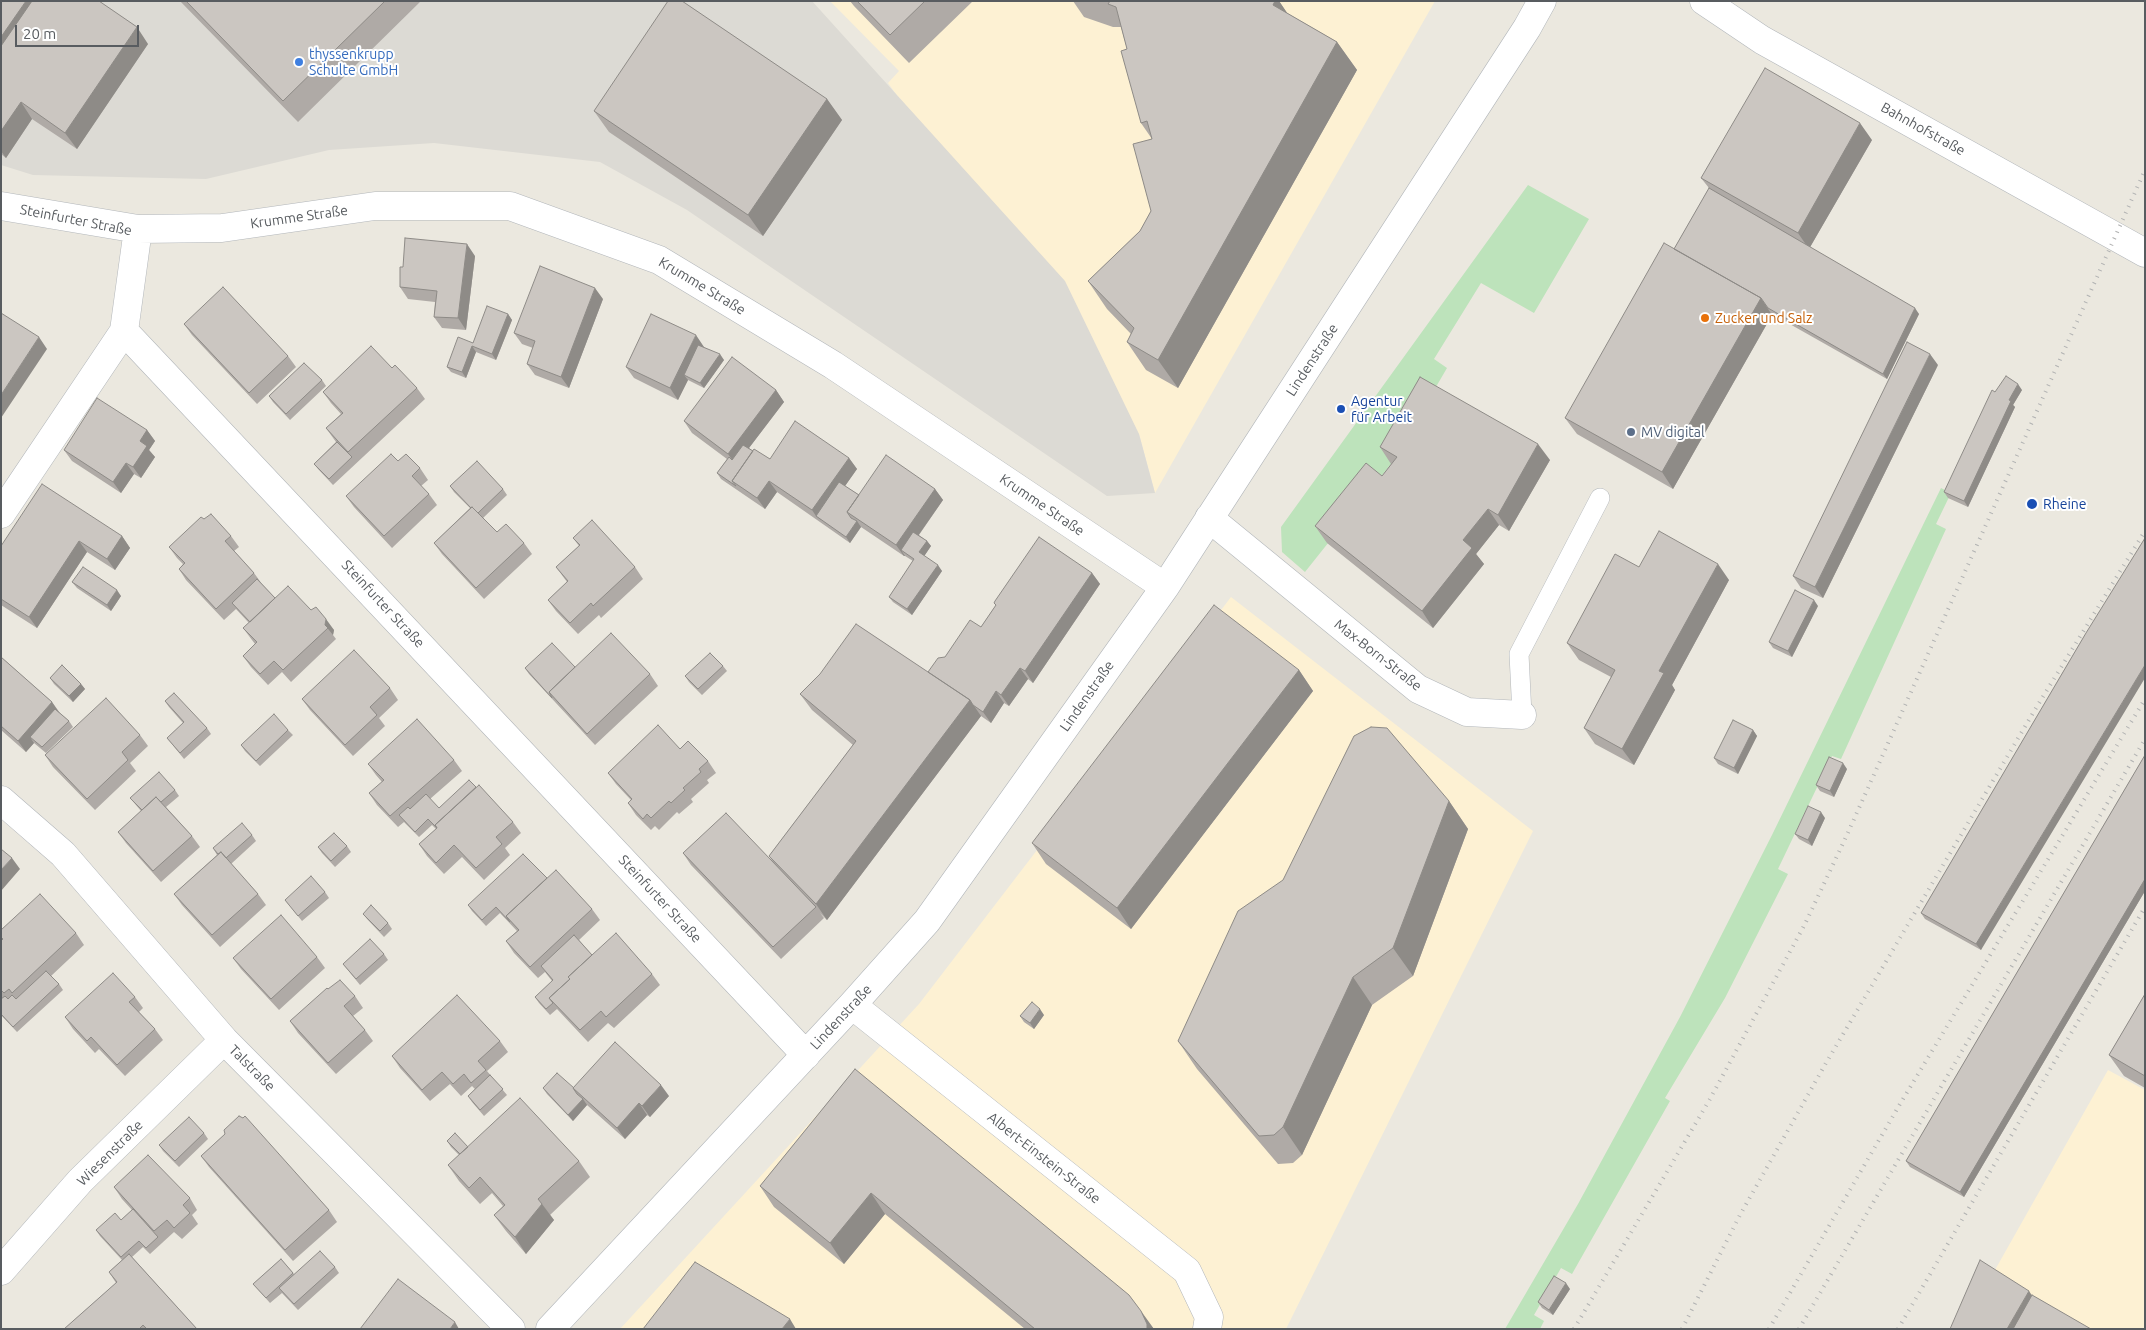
<!DOCTYPE html>
<html>
<head>
<meta charset="utf-8">
<style>
	body { margin:0 }
	#map { position:relative; width:2146px; height:1330px; overflow:hidden; background:#ebe8df; font-family:Ubuntu,sans-serif }
	canvas { display:block }
	.frame { position:absolute; inset:0; border:2px solid #585c60; pointer-events:none }
	.scale { position:absolute; left:15px; top:25px; width:124px; height:22px; box-sizing:border-box; border:2px solid #585c60; border-top:0; padding-left:6px; font-size:15px; line-height:18px; white-space:nowrap; color:#585c60; -webkit-text-stroke:4px #fff; paint-order:stroke }
</style>
</head>
<body>
<div id="map">
<canvas width="2146" height="1330"></canvas>
<div class="frame"></div>
<div class="scale">20 m</div>
</div>
<script>
const ctx = document.querySelector('canvas').getContext('2d');
ctx.lineJoin = 'round';
function fill(path, color) {
  ctx.fillStyle = color;
  ctx.fill(path, 'evenodd');
}
function shape(rows) {
  const path = new Path2D();
  for (const r of rows) {
    path.moveTo(r[0], r[1]);
    for (let i = 2; i < r.length; i += 2) path.lineTo(r[i], r[i + 1]);
  }
  return path;
}
function stroke(path, color, width, dash) {
  ctx.strokeStyle = color;
  ctx.lineWidth = width;
  ctx.lineCap = dash ? 'butt' : 'round';
  ctx.setLineDash(dash || []);
  ctx.stroke(path);
}
function write(font, color, halo, rows, align = 'center') {
  ctx.font = font + ' Ubuntu,sans-serif';
  ctx.lineWidth = 4;
  ctx.setLineDash([]);
  ctx.textBaseline = 'middle';
  ctx.strokeStyle = halo;
  ctx.fillStyle = color;
  for (const [text, x, y, turn = 0] of rows) {
    ctx.save();
    ctx.translate(x, y);
    ctx.rotate((+turn || 0) * Math.PI / 180);
    ctx.textAlign = isNaN(turn) ? turn : align;
    if (halo) ctx.strokeText(text, 0, 0);
    ctx.fillText(text, 0, 0);
    ctx.restore();
  }
}
const commercial = shape([
	[830,1,1435,1,1155,493,1139,434,888,83,899,71],
	[1231,597,1533,831,1286,1329,620,1329,919,1004],
	[2108,1070,2145,1090,2145,1329,1968,1329,1991,1277]
]);
const industrial = shape([
	[1,1,812,1,1065,281,1139,434,1155,493,1107,496,687,210,600,162,434,143,329,150,206,179,33,175,1,165]
]);
const green = shape([
	[1528,185,1589,219,1534,313,1481,283,1434,359,1447,368,1391,464,1305,572,1282,552,1281,527],
	[1941,488,1951,493,1936,524,1946,529,1841,759,1832,756,1778,869,1788,874,1725,998,1665,1098,1670,1101,1572,1274,1561,1268,1534,1315,1544,1321,1540,1329,1505,1329,1578,1204,1680,1017,1772,835]
]);
const lane = shape([
	[1522,715,1519,654,1600,498]
]);
const street = shape([
	[1704,1,1762,40,2145,253],
	[1,206,138,229,124,331,806,1055],
	[138,229,222,228,375,206,510,206,659,260,833,365,1165,587],
	[1,514,124,331],
	[1209,518,1418,689,1467,712,1522,715],
	[1,800,63,854,224,1040,511,1329],
	[852,1005,1187,1271,1209,1317,1207,1329],
	[1,1271,80,1181,224,1040],
	[550,1329,852,1005,927,921,1165,587,1527,28,1542,1]
]);
const rail = shape([
	[1574,1329,1710,1099,1805,924,1846,837,2145,170],
	[1682,1329,1740,1215,1826,1063,2036,708,2145,531],
	[1769,1329,1900,1104,2145,699],
	[1799,1329,2145,739],
	[1898,1329,2145,907]
]);
const wall = shape([
	[1,1,148,44,77,149,32,119,6,158,1,154],
	[180,1,421,1,298,122],
	[850,1,973,1,909,63,854,6],
	[1073,1,1279,1,1287,13,1337,42,1357,70,1178,388,1146,370,1127,342,1131,334,1107,309,1088,281,1140,231,1151,211,1152,139,1141,123,1127,49,1121,27,1113,27,1084,17],
	[827,99,842,120,763,236,609,132,594,111],
	[1872,140,1810,247,1919,314,1887,379,1772,314,1772,315,1673,489,1577,434,1565,418,1674,249,1709,188,1701,178],
	[475,256,466,330,442,328,434,317,435,302,408,299,400,287,403,267],
	[603,299,569,388,535,375,527,364,533,348,522,344,514,333],
	[508,314,512,320,496,360,476,352,466,378,451,372,447,367,473,343],
	[184,324,288,356,296,367,257,404,192,335],
	[704,347,724,360,704,388,688,380,678,400,634,378,626,367],
	[1938,365,1823,598,1801,588,1793,576],
	[392,368,417,388,425,399,333,485,318,469,314,464,336,442,326,428,341,414,331,403,323,392],
	[322,380,326,386,290,420,273,402,269,396],
	[776,390,784,402,749,448,753,451,770,459,849,458,857,469,845,486,859,495,935,489,943,500,919,535,927,541,931,546,924,556,942,571,912,615,893,602,889,597,913,561,905,556,904,556,861,527,850,543,777,492,765,509,721,479,717,473,727,459,692,433,684,421],
	[2022,390,2013,405,2015,407,1968,507,1948,498,1944,492,1995,392],
	[147,430,155,441,149,450,155,457,141,478,134,474,121,493,72,461,64,450],
	[1380,447,1550,460,1509,531,1499,525,1476,554,1484,564,1433,628,1327,543,1315,526,1382,476,1391,464],
	[398,461,420,468,428,480,421,486,429,494,437,505,392,548,354,507,346,496],
	[450,486,503,489,507,495,483,518,497,532,524,543,532,554,484,599,442,554,434,543,470,508,454,492],
	[204,519,231,536,239,547,234,551,254,573,262,584,275,598,311,610,334,630,333,635,336,639,291,682,282,672,268,685,251,667,243,656,255,644,243,628,249,623,236,609,224,620,186,580,179,569,183,564,177,558,169,547],
	[122,536,130,548,115,570,87,552,37,628,1,605,1,546],
	[573,538,635,567,643,579,601,618,599,615,578,634,556,611,548,600,567,582,556,567,579,546],
	[1639,567,1729,580,1672,685,1675,690,1634,765,1595,744,1584,728,1611,677,1579,660,1567,643],
	[1092,573,1100,584,1033,683,1028,679,1009,706,1004,703,991,723,981,716,827,920,820,913,824,918,781,959,691,865,683,853,773,862,769,856,853,745,812,710,800,694,928,672,981,627,996,605,994,603],
	[72,582,121,596,111,611,77,588],
	[1818,606,1792,657,1773,648,1769,642],
	[2086,633,1981,950,1925,919,1921,913],
	[1,657,52,702,60,713,69,721,73,727,46,753,34,743,26,752,1,730],
	[723,666,727,671,702,695,689,682,685,676],
	[575,667,650,674,658,686,595,745,529,674,525,668],
	[1299,670,1313,691,1131,929,1046,864,1032,843],
	[50,678,81,684,85,689,73,702,54,684],
	[390,688,398,700,379,718,385,726,353,756,310,710,302,699],
	[165,701,207,728,211,734,184,759,167,738,183,723,169,707],
	[288,730,293,735,260,766,245,751,241,745],
	[1753,730,1757,736,1738,774,1718,764,1714,758],
	[140,735,148,746,130,763,136,771,95,810,53,767,45,755],
	[680,749,708,761,716,773,707,780,709,783,691,799,693,802,679,814,677,812,659,830,655,826,651,830,636,815,628,803,631,800,616,784,608,773],
	[2145,755,2145,891,1964,1197,1910,1167,1906,1161],
	[454,760,462,771,430,799,439,808,476,787,513,822,521,833,505,848,510,855,484,880,462,857,444,874,427,856,419,844,436,829,432,825,419,837,404,822,398,827,377,805,369,793,382,782,376,775,368,764],
	[1847,769,1834,797,1820,791,1816,785],
	[175,790,179,796,166,807,192,836,200,847,161,882,126,843,118,832,141,811,130,798],
	[1449,801,1468,829,1413,976,1372,1005,1302,1155,1293,1163,1278,1164,1197,1069,1178,1041],
	[1825,818,1812,846,1799,839,1795,834],
	[252,835,256,841,231,864,258,894,266,905,220,947,182,905,174,894,217,855,213,848],
	[347,846,351,852,335,867,322,853,318,847],
	[547,878,592,909,600,920,579,940,592,955,652,974,660,985,614,1028,608,1023,588,1042,557,1009,550,1015,539,1003,535,997,552,981,545,972,538,978,514,953,506,941,517,931,500,913,486,926,472,911,468,905],
	[325,892,329,898,302,921,285,900],
	[363,914,388,923,392,929,384,937,367,919],
	[1,930,76,933,84,945,51,976,59,984,63,990,17,1032,1,1015,1,941,3,940,1,938],
	[384,954,388,960,360,985,343,964],
	[317,957,325,968,279,1010,241,969,233,958],
	[328,989,355,996,363,1008,353,1016,365,1030,373,1041,336,1074,298,1033,290,1021],
	[2145,994,2145,1088,2124,1076,2109,1055],
	[135,997,143,1008,139,1012,155,1029,163,1040,125,1076,99,1049,95,1053,73,1029,65,1017],
	[1044,1015,1034,1029,1024,1022,1020,1016],
	[500,1041,508,1052,487,1071,507,1095,484,1116,472,1102,468,1096,475,1089,472,1086,461,1096,450,1084,430,1101,400,1068,392,1056],
	[855,1069,1154,1329,1025,1329,885,1214,844,1264,774,1207,760,1186],
	[543,1088,574,1088,669,1096,650,1117,647,1115,625,1139,587,1105,573,1121,547,1094],
	[204,1133,208,1139,179,1167,163,1151,159,1145],
	[225,1134,329,1210,337,1222,293,1261,209,1167,201,1156],
	[447,1141,468,1147,579,1161,590,1177,550,1215,554,1220,526,1254,506,1231,494,1215,503,1206,492,1193,480,1204,459,1181,448,1165,459,1155,451,1147],
	[114,1187,190,1198,197,1210,192,1215,198,1224,182,1239,174,1232,150,1254,143,1247,132,1257,197,1329,64,1329,116,1283,109,1272,122,1260,100,1236,96,1230,121,1220,132,1210,122,1199],
	[281,1259,294,1274,335,1267,339,1273,298,1310,282,1293,270,1303,253,1284],
	[1570,1289,1553,1315,1542,1308,1538,1302]
]);
const shadedWall = shape([
	[26,1,54,1,1,80,1,37],
	[1275,1,1279,1,1296,26,1273,5],
	[137,27,148,44,77,149,65,133],
	[1337,42,1357,70,1178,388,1158,360],
	[827,99,842,120,763,236,748,215],
	[21,102,32,119,6,158,1,151,1,131],
	[1860,123,1872,140,1809,249,1798,233],
	[467,244,475,256,466,330,458,318],
	[595,288,603,299,569,388,561,377],
	[1761,298,1772,315,1673,489,1662,472],
	[1915,308,1919,314,1887,379,1883,374],
	[508,314,512,320,496,360,492,354],
	[696,335,704,347,689,377,684,375,688,380,678,400,670,388],
	[39,337,47,349,1,418,1,395],
	[472,346,476,352,466,378,462,372],
	[720,354,724,360,704,388,700,383],
	[1930,354,1938,365,1823,598,1815,587],
	[2018,384,2022,390,2013,405,2015,407,1968,507,1964,501,2009,400],
	[776,390,784,402,736,465,728,454],
	[147,430,155,441,149,450,155,457,141,478,133,467,140,441],
	[1538,444,1550,460,1509,531,1498,515],
	[849,458,857,469,821,520,816,516,812,510],
	[126,463,134,474,121,493,113,482],
	[769,481,777,492,765,509,757,498],
	[935,489,943,500,906,553,901,550,905,556,904,556,896,545],
	[1488,509,1499,525,1476,554,1484,564,1433,628,1422,611,1463,540],
	[857,521,861,527,850,543,846,537],
	[122,536,130,548,115,570,107,559],
	[79,541,87,552,37,628,29,617],
	[927,541,931,546,923,558,919,552],
	[1718,564,1729,580,1672,685,1675,690,1634,765,1622,749,1659,671],
	[938,565,942,571,912,615,907,609],
	[1092,573,1100,584,1033,683,1025,671],
	[117,590,121,596,111,611,107,605],
	[1814,600,1818,606,1792,657,1788,651],
	[326,619,334,630,333,635,325,625],
	[2145,665,2145,678,1981,950,1976,944],
	[1020,668,1028,679,1009,706,1001,695],
	[1299,670,1313,691,1131,929,1117,908],
	[81,684,85,689,73,702,69,696],
	[996,691,1004,703,991,723,983,712],
	[970,700,981,716,827,920,816,904],
	[52,702,60,714,30,737,34,743,26,752,18,741],
	[1753,730,1757,736,1738,774,1734,768],
	[1843,763,1847,769,1834,797,1830,791],
	[1449,801,1468,829,1413,976,1393,948],
	[1821,812,1825,818,1812,846,1808,840],
	[12,858,20,869,1,891,1,870],
	[2145,879,2145,891,1964,1197,1960,1192],
	[1353,977,1372,1005,1302,1155,1283,1127],
	[1040,1009,1044,1015,1034,1029,1030,1023],
	[661,1085,669,1096,650,1117,642,1106],
	[583,1099,587,1105,573,1121,568,1115],
	[639,1103,647,1115,625,1139,617,1128],
	[871,1193,885,1214,844,1264,830,1243],
	[542,1204,554,1220,526,1254,515,1237],
	[1566,1283,1570,1289,1553,1315,1549,1310],
	[2029,1291,2043,1312,2034,1329,2007,1329],
	[1141,1311,1154,1329,1147,1329],
	[790,1319,796,1329,782,1329],
	[455,1322,459,1329,450,1329]
]);
const building = shape([
	[1,1,26,1,1,37,1,1],
	[32,1,99,1,137,27,65,133,21,102,1,131,1,46,32,1],
	[186,1,385,1,283,101,186,1],
	[668,1,682,1,827,99,748,215,594,111,668,1],
	[857,1,925,1,890,35,857,1],
	[1110,1,1275,1,1273,5,1337,42,1158,360,1127,342,1134,328,1088,281,1140,231,1151,211,1133,144,1152,139,1147,121,1141,123,1121,51,1127,49,1116,7,1108,4,1110,1],
	[1765,68,1860,123,1798,233,1701,178,1765,68],
	[1709,188,1915,308,1883,374,1768,308,1761,298,1674,249,1709,188],
	[405,238,467,244,458,318,434,317,437,291,400,287,400,267,403,267,405,238],
	[1664,243,1761,298,1662,472,1565,418,1664,243],
	[540,266,595,288,561,377,527,364,535,341,514,333,540,266],
	[223,287,288,356,249,393,184,324,223,287],
	[487,306,508,314,492,354,472,346,462,372,447,367,458,337,473,343,487,306],
	[1,313,39,337,1,395,1,313],
	[651,314,696,335,670,388,626,367,651,314],
	[1907,342,1930,354,1815,587,1793,576,1907,342],
	[698,345,720,354,700,383,684,375,698,345],
	[371,346,392,368,395,365,417,388,348,452,326,428,343,413,323,392,371,346],
	[732,357,776,390,728,454,684,421,732,357],
	[304,363,322,380,286,414,269,396,304,363],
	[2006,376,2018,384,2009,400,2011,401,1964,501,1944,492,1992,390,1995,392,2006,376],
	[1420,377,1538,444,1498,515,1488,509,1463,540,1472,548,1422,611,1315,526,1366,463,1382,476,1397,457,1380,447,1420,377],
	[97,398,147,430,140,441,147,446,133,467,126,463,113,482,64,450,97,398],
	[795,421,849,458,812,510,769,481,757,498,732,481,754,449,770,459,795,421],
	[337,442,352,457,329,479,314,464,337,442],
	[743,445,753,451,732,481,736,486,717,473,729,457,732,460,743,445],
	[391,454,398,461,406,454,420,468,412,476,429,494,384,536,346,496,391,454],
	[886,455,935,489,896,545,847,512,886,455],
	[477,461,503,489,478,513,472,507,471,508,450,486,477,461],
	[839,482,859,495,847,512,851,518,857,521,846,537,816,516,839,482],
	[42,484,122,536,107,559,79,541,29,617,1,599,1,546,42,484],
	[472,507,497,532,506,524,524,543,476,588,434,543,472,507],
	[211,514,231,536,225,541,254,573,216,609,179,569,185,563,169,547,201,517,204,519,211,514],
	[592,520,635,567,593,606,591,603,570,623,548,600,568,581,556,567,580,545,573,538,592,520],
	[1659,531,1718,564,1659,671,1664,673,1622,749,1584,728,1615,670,1567,643,1615,554,1639,567,1659,531],
	[913,532,927,541,919,552,938,565,907,609,889,597,914,559,901,550,913,532],
	[1039,537,1092,573,1025,671,1020,668,1001,695,996,691,983,712,973,705,970,700,928,672,938,658,945,657,970,620,981,627,996,605,994,603,995,601,1039,537],
	[2145,538,2145,665,1976,944,1921,913,2086,633,2145,538],
	[83,567,117,590,107,605,72,582,83,567],
	[257,579,275,598,250,622,232,603,257,579],
	[288,586,311,610,316,607,326,619,325,625,328,628,283,670,274,661,260,674,243,656,257,642,243,628,288,586],
	[1795,590,1814,600,1788,651,1769,642,1795,590],
	[1214,605,1299,670,1117,908,1032,843,1214,605],
	[856,624,970,700,816,904,769,856,856,741,800,694,820,674,856,624],
	[611,633,650,674,587,734,549,692,611,633],
	[552,643,575,667,549,692,552,698,525,668,552,643],
	[354,650,390,688,370,707,377,715,345,745,302,699,354,650],
	[710,653,723,666,698,689,685,676,710,653],
	[1,657,52,702,18,741,1,726,1,657],
	[62,665,81,684,69,696,50,678,62,665],
	[174,693,207,728,180,753,167,738,184,722,165,701,174,693],
	[106,698,140,735,122,752,128,760,87,799,45,755,106,698],
	[55,709,69,721,42,747,30,737,55,709],
	[274,714,288,730,256,761,241,745,274,714],
	[417,719,454,760,390,816,369,793,384,780,368,764,417,719],
	[1733,720,1753,730,1734,768,1714,758,1733,720],
	[658,725,680,749,688,741,708,761,699,769,701,772,683,788,685,790,671,803,669,801,651,818,647,814,643,819,628,803,632,799,608,773,658,725],
	[1371,727,1387,728,1449,801,1393,948,1353,977,1283,1127,1274,1135,1259,1136,1178,1041,1238,911,1283,880,1354,736,1371,727],
	[2145,755,2145,879,1960,1192,1906,1161,2145,755],
	[1829,757,1843,763,1830,791,1816,785,1829,757],
	[159,772,175,790,161,802,156,797,142,810,130,798,159,772],
	[469,780,476,787,435,825,437,828,428,819,415,832,399,815,408,807,410,809,426,794,439,808,469,780],
	[479,785,513,822,496,837,502,844,476,868,454,845,436,863,419,844,437,828,435,825,479,785],
	[156,797,192,836,153,871,118,832,156,797],
	[1808,806,1821,812,1808,840,1795,834,1808,806],
	[726,813,816,907,773,947,683,853,726,813],
	[242,823,252,835,226,858,221,852,218,854,213,848,242,823],
	[334,833,347,846,331,861,318,847,334,833],
	[1,849,12,858,1,870,1,849],
	[221,852,258,894,212,935,174,894,221,852],
	[523,854,547,878,506,916,510,922,496,907,482,920,468,905,523,854],
	[556,870,592,909,530,967,506,941,519,930,506,916,556,870],
	[311,876,325,892,298,916,285,900,311,876],
	[40,894,76,933,12,993,9,989,4,993,1,990,1,941,3,939,1,937,1,930,40,894],
	[371,905,388,923,380,931,363,914,371,905],
	[281,915,317,957,271,999,233,958,281,915],
	[616,933,652,974,606,1017,601,1011,580,1030,549,998,570,979,568,977,616,933],
	[574,935,592,955,568,977,570,979,549,998,553,1003,546,1009,535,997,553,980,541,966,574,935],
	[370,939,384,954,356,979,343,964,370,939],
	[46,971,59,984,13,1027,1,1014,1,999,5,996,8,999,12,995,16,999,46,971],
	[113,973,135,997,129,1002,155,1029,117,1065,91,1037,87,1041,65,1017,113,973],
	[340,980,355,996,344,1006,365,1030,328,1063,290,1021,327,988,328,989,340,980],
	[2145,994,2145,1076,2109,1055,2145,994],
	[457,995,500,1041,478,1061,486,1070,471,1083,464,1074,453,1084,442,1072,422,1090,392,1056,457,995],
	[1032,1002,1040,1009,1030,1023,1020,1016,1032,1002],
	[615,1042,661,1085,642,1106,639,1103,617,1128,573,1088,615,1042],
	[855,1069,1129,1295,1141,1311,1147,1324,1147,1329,1035,1329,871,1193,830,1243,760,1186,855,1069],
	[557,1073,574,1088,573,1088,577,1094,583,1099,568,1115,543,1088,557,1073],
	[490,1075,503,1089,480,1110,468,1096,490,1075],
	[520,1098,579,1161,538,1199,542,1204,515,1237,494,1215,505,1205,480,1177,469,1188,448,1165,520,1098],
	[239,1116,243,1118,245,1116,329,1210,285,1250,201,1156,225,1134,224,1130,239,1116],
	[189,1117,204,1133,175,1161,159,1145,189,1117],
	[455,1133,468,1147,460,1154,447,1141,455,1133],
	[148,1155,190,1198,183,1205,190,1213,174,1228,167,1220,154,1231,114,1187,148,1155],
	[133,1209,158,1237,146,1248,139,1241,121,1257,96,1230,115,1213,121,1220,133,1209],
	[320,1251,335,1267,294,1304,279,1288,320,1251],
	[129,1254,197,1329,147,1329,143,1325,139,1329,64,1329,117,1282,109,1272,129,1254],
	[281,1259,293,1273,266,1298,253,1284,281,1259],
	[1980,1260,2029,1291,2007,1329,1950,1329,1980,1260],
	[695,1262,790,1319,782,1329,643,1329,695,1262],
	[1554,1276,1566,1283,1549,1310,1538,1302,1554,1276],
	[398,1279,455,1322,450,1329,360,1329,398,1279],
	[2032,1295,2091,1329,2013,1329,2032,1295]
]);
const markers = [
	[299,62,5,"#3f7fe0"],
	[1705,318,5,"#e8710a"],
	[1341,409,5,"#1a4fb4"],
	[1631,432,5,"#5c6f8a"],
	[2032,504,6,"#1a4fb4"]
];
const shopNames = [
	["thyssenkrupp",309,54],
	["Schulte GmbH",309,70]
];
const streetNames = [
	["Bahnhofstraße",1923,129,29],
	["Krumme Straße",299,217,-8],
	["Steinfurter Straße",76,220,11],
	["Krumme Straße",702,286,31],
	["Lindenstraße",1312,360,-57],
	["Krumme Straße",1042,505,34],
	["Steinfurter Straße",383,604,47],
	["Max-Born-Straße",1378,655,38],
	["Lindenstraße",1087,696,-55],
	["Steinfurter Straße",660,899,47],
	["Lindenstraße",841,1017,-47],
	["Talstraße",252,1068,45],
	["Wiesenstraße",110,1153,-45],
	["Albert-Einstein-Straße",1044,1158,38]
];
const foodNames = [
	["Zucker und Salz",1715,318]
];
const transitNames = [
	["Agentur",1351,401],
	["für Arbeit",1351,417],
	["Rheine",2043,504]
];
const serviceNames = [
	["MV digital",1641,432]
];
fill(commercial, '#fdf1d3');
fill(industrial, '#dcdad4');
fill(green, '#bde3bb');
stroke(lane, '#b2b6ba', 20);
stroke(street, '#b2b6ba', 29);
stroke(lane, '#fff', 19);
stroke(street, '#fff', 28);
stroke(rail, '#b1b2b2', 4, [1, 6]);
fill(wall, '#afaaa6');
fill(shadedWall, '#8e8b87');
fill(building, '#cbc6c1');
stroke(building, '#8e8b87', 1);
for (const [x, y, r, color] of markers) {
  const dot = new Path2D();
  dot.arc(x, y, r, 0, 2 * Math.PI);
  ctx.fillStyle = color;
  ctx.fill(dot);
  stroke(dot, '#fff', 2);
}
write('14px', '#366cbe', '#fff', shopNames, 'left');
write('14px', '#585c60', '#fff', streetNames);
write('14px', '#c56008', '#fff', foodNames, 'left');
write('14px', '#164399', '#fff', transitNames, 'left');
write('14px', '#4e5e75', '#fff', serviceNames, 'left');
</script>
</body>
</html>
